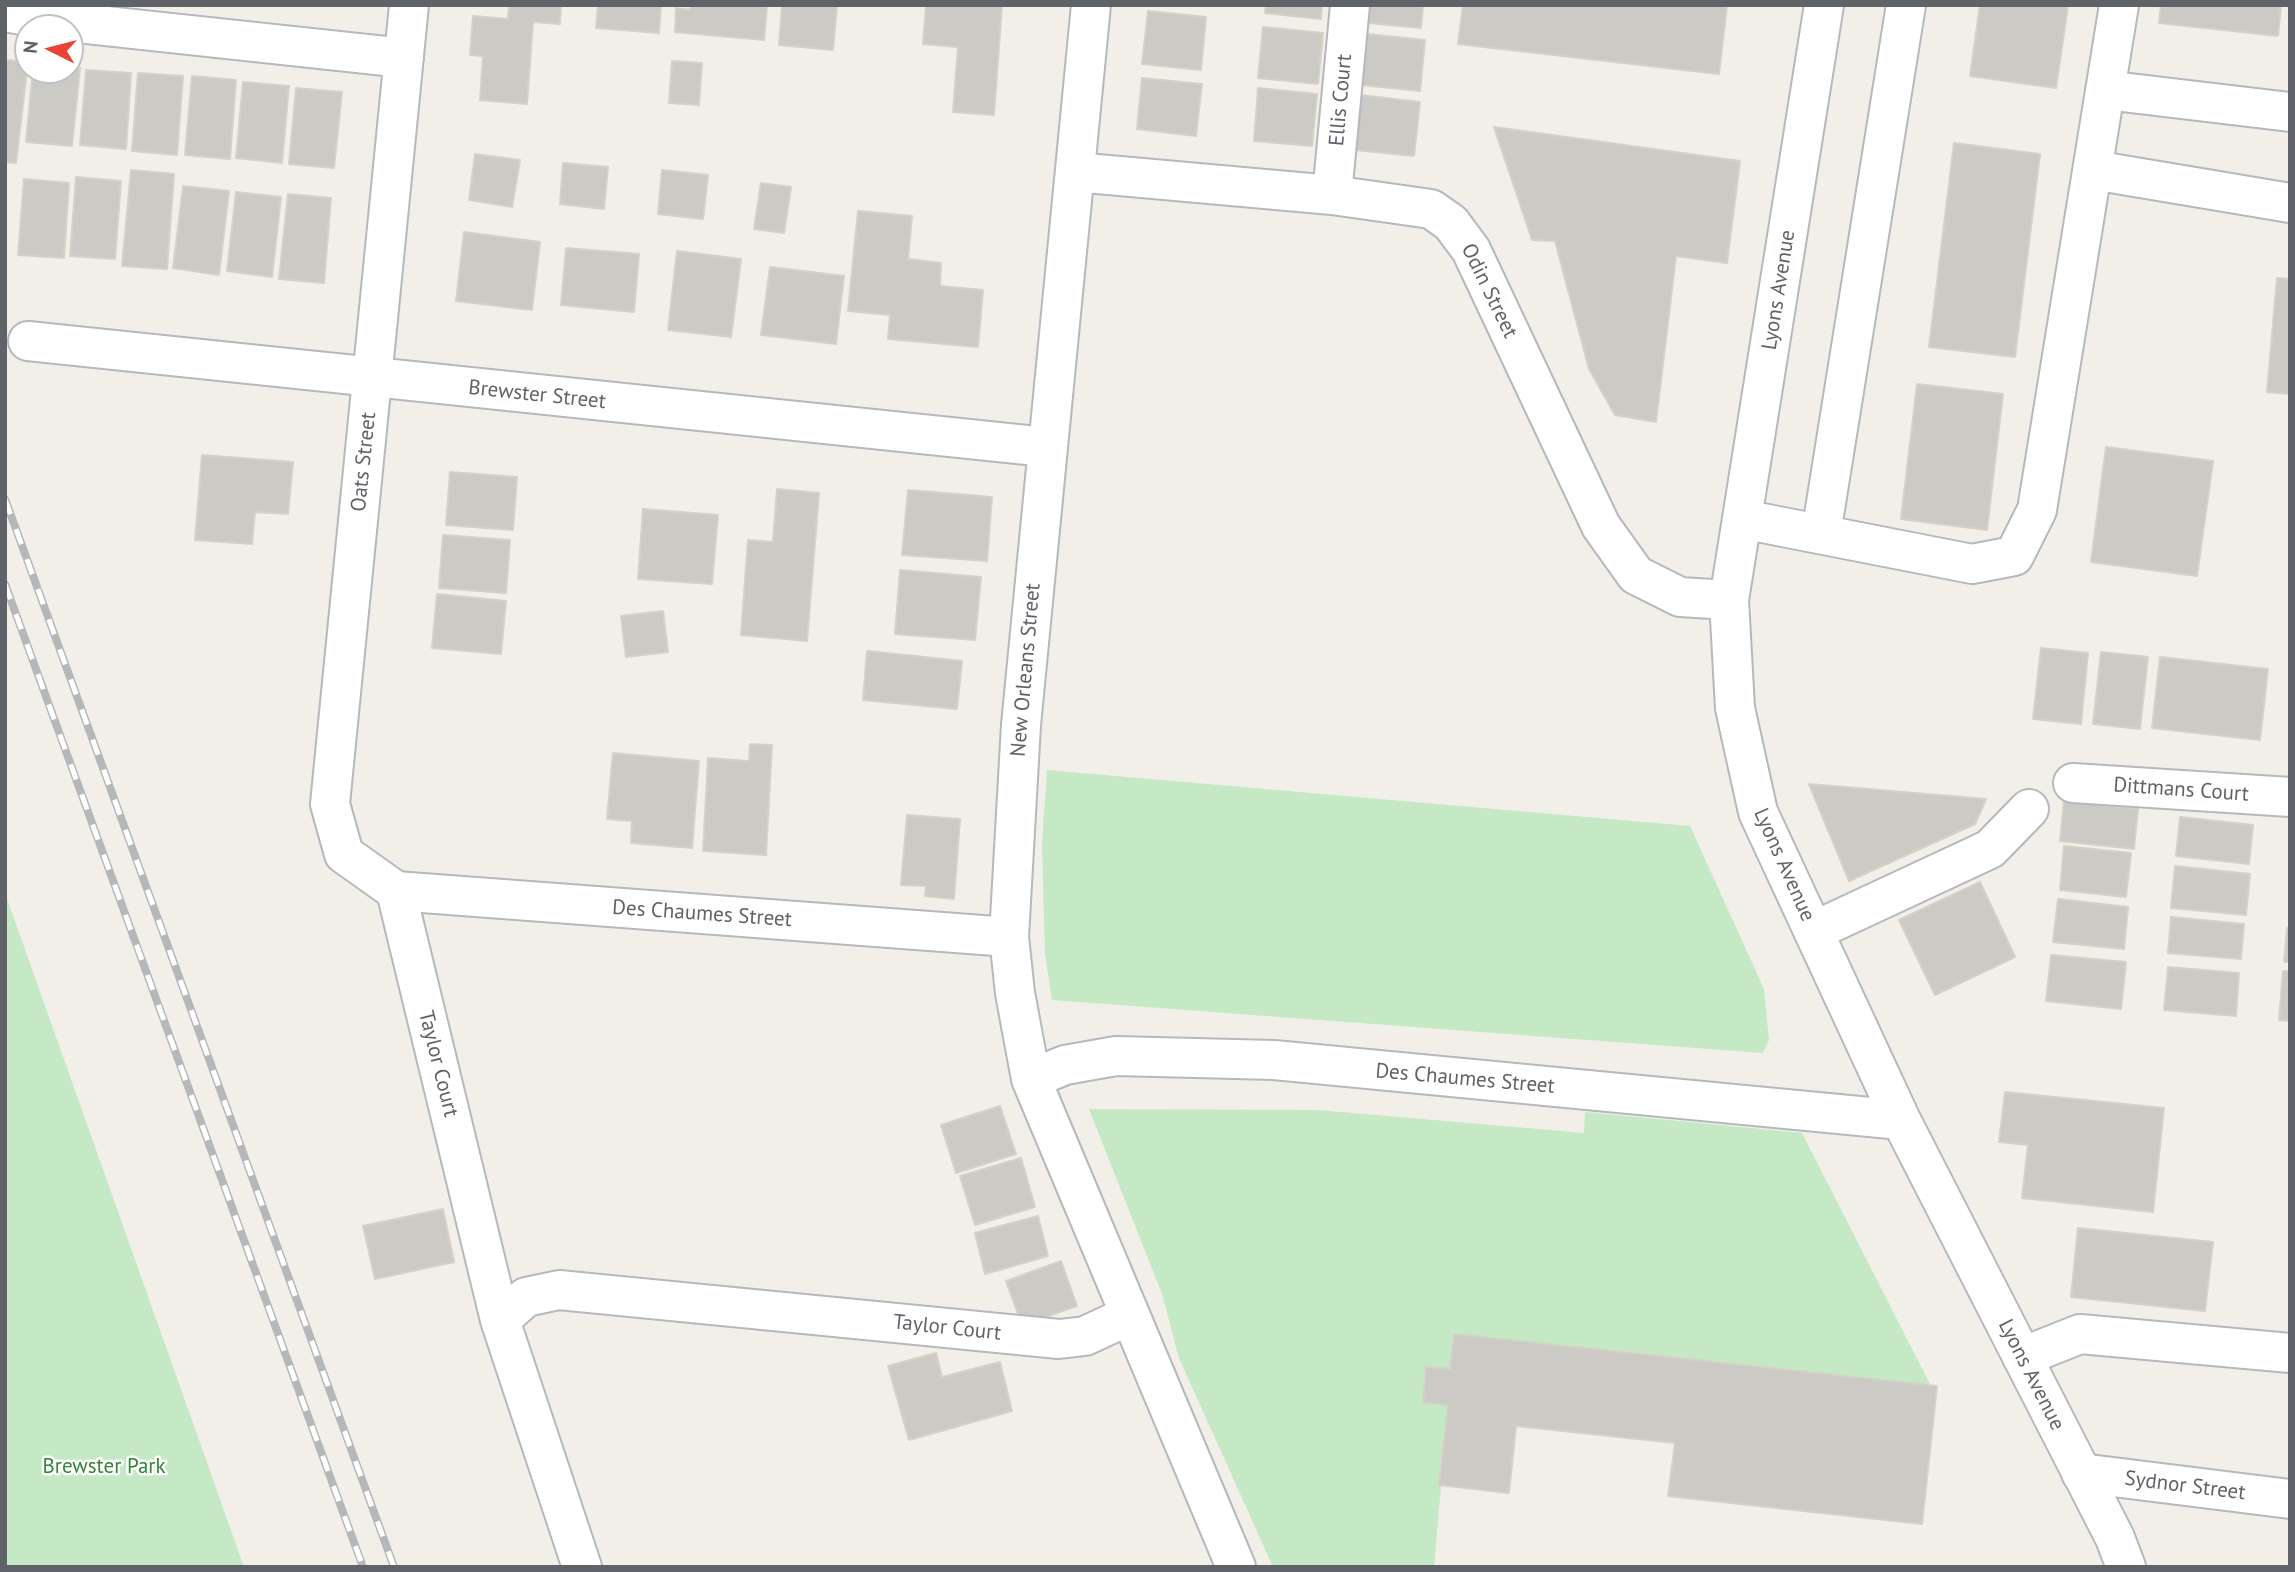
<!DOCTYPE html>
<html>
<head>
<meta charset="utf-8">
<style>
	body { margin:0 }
	#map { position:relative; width:2295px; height:1572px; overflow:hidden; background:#f1efe8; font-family:"PT Sans",sans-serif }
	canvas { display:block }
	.frame { position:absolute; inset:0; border:7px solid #5f6368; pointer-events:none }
	.north { position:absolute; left:14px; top:14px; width:70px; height:70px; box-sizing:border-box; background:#fff; border:2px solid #bfc1c3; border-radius:50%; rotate:276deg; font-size:19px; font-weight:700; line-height:28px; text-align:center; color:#5f6368 }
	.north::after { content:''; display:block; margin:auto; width:24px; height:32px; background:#ea4335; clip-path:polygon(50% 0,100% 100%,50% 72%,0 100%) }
</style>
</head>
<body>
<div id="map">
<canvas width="2295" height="1572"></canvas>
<div class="frame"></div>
<div class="north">N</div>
</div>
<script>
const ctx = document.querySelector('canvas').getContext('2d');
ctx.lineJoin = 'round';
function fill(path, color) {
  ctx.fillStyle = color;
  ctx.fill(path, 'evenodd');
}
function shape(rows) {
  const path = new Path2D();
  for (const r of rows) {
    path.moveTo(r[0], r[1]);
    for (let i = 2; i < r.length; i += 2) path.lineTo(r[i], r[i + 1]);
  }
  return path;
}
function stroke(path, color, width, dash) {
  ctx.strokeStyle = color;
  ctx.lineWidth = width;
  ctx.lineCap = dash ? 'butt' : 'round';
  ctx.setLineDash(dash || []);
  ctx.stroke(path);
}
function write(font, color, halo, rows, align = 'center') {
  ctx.font = font + ' "PT Sans",sans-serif';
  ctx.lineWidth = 5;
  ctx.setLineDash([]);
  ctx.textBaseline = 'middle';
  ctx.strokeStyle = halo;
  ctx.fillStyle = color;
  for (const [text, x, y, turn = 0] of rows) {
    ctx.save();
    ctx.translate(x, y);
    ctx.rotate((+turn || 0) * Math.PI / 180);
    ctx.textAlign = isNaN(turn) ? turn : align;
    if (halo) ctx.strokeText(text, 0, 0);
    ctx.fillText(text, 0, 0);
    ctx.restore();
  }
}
const green = shape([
	[1047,770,1690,826,1764,989,1769,1040,1763,1053,1052,1000,1045,955,1042,843],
	[5,893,244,1567,5,1567],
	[1089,1109,1318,1110,1584,1133,1585,1112,1802,1133,1931,1386,1454,1334,1450,1369,1426,1367,1423,1402,1448,1405,1434,1567,1273,1567,1179,1358,1162,1294]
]);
const building = shape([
	[509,5,561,5,560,24,533,22,527,104,480,100,483,56,470,55,473,16,508,19,509,5],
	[598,5,661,5,659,33,596,28,598,5],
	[691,5,767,5,764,40,675,32,676,8,690,10,691,5],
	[782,5,837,5,833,50,779,45,782,5],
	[926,5,1002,5,994,115,953,112,958,47,923,44,926,5],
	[1266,5,1322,5,1321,19,1265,13,1266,5],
	[1370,5,1423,5,1421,28,1368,23,1370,5],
	[1463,5,1727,5,1719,74,1458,44,1463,5],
	[1980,5,2068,5,2056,88,1970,76,1980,5],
	[2161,5,2281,5,2278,36,2159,23,2161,5],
	[1148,11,1206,17,1201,70,1142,64,1148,11],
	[1263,27,1323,33,1318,84,1258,78,1263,27],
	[1367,34,1425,40,1420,91,1361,85,1367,34],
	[5,60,28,62,16,163,5,162,5,60],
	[672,61,702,63,699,105,669,103,672,61],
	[70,67,80,68,72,146,26,142,33,70,70,70,70,67],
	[86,70,131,73,126,149,80,145,86,70],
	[138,73,183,76,177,155,132,151,138,73],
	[192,76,236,80,230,159,185,155,192,76],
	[1142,78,1202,84,1196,136,1137,129,1142,78],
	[243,82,289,86,282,163,236,158,243,82],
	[296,88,342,92,334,168,289,164,296,88],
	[1258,88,1317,94,1312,146,1254,141,1258,88],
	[1360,95,1420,102,1414,156,1355,150,1360,95],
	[1494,127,1740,161,1727,263,1676,256,1656,422,1615,415,1589,369,1555,241,1532,240,1494,127],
	[1954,143,2040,154,2015,357,1929,347,1954,143],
	[475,154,520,160,512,207,469,200,475,154],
	[563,163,608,167,604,209,560,204,563,163],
	[131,170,174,174,167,269,122,266,131,170],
	[662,170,708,175,703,219,658,214,662,170],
	[76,177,121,181,115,259,70,256,76,177],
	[24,179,69,183,64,258,18,255,24,179],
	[761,183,791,187,784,233,754,229,761,183],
	[183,186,229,191,219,275,173,268,183,186],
	[236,192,281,197,272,277,227,271,236,192],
	[288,194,331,198,324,283,279,279,288,194],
	[858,211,912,216,908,259,941,263,940,286,983,290,978,347,888,339,890,315,848,311,858,211],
	[464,232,540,242,532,310,456,301,464,232],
	[566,248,639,254,634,312,561,305,566,248],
	[677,251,741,259,731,337,668,330,677,251],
	[770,267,844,276,836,344,761,335,770,267],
	[2277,278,2290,279,2290,394,2267,392,2277,278],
	[1917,384,2003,394,1987,530,1901,519,1917,384],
	[2106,447,2213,461,2197,576,2091,562,2106,447],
	[202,455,293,462,288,514,255,512,252,544,195,540,202,455],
	[450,472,517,477,513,530,446,525,450,472],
	[777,489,819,493,807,641,741,635,748,540,773,542,777,489],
	[908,490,992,497,987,561,902,555,908,490],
	[643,509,718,515,712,584,638,579,643,509],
	[443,535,510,540,506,593,439,588,443,535],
	[900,570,981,577,975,640,895,634,900,570],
	[437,594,506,601,501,654,432,648,437,594],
	[663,611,668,652,626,657,621,616,663,611],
	[2041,648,2088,653,2081,724,2033,719,2041,648],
	[867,651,962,661,957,709,863,700,867,651],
	[2101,652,2148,657,2140,729,2093,724,2101,652],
	[2160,657,2268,669,2260,740,2152,728,2160,657],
	[750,744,772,745,766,855,703,851,708,758,749,761,750,744],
	[613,753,699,761,692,848,631,843,632,821,607,819,613,753],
	[1809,784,1986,799,1975,824,1849,881,1809,784],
	[2064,801,2138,809,2134,849,2060,841,2064,801],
	[907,815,960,819,954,899,925,896,926,886,901,885,907,815],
	[2180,817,2253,825,2249,864,2176,856,2180,817],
	[2064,846,2131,853,2126,897,2060,890,2064,846],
	[2175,866,2250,874,2246,915,2171,908,2175,866],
	[1980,882,2015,957,1935,995,1899,920,1980,882],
	[2058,899,2128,907,2124,949,2053,942,2058,899],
	[2171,917,2244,924,2241,959,2168,953,2171,917],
	[2287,928,2290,928,2290,962,2284,962,2287,928],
	[2051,955,2126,962,2121,1009,2046,1001,2051,955],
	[2168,967,2239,973,2236,1016,2164,1010,2168,967],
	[2283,971,2290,971,2290,1021,2279,1020,2283,971],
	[2005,1092,2164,1108,2153,1212,2022,1198,2028,1145,1999,1142,2005,1092],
	[1000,1106,1016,1154,956,1173,941,1125,1000,1106],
	[1021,1158,1035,1207,975,1225,960,1176,1021,1158],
	[443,1209,454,1262,375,1279,363,1226,443,1209],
	[1038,1216,1048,1256,985,1274,975,1233,1038,1216],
	[2078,1228,2213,1242,2205,1311,2071,1297,2078,1228],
	[1061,1261,1077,1306,1022,1325,1006,1281,1061,1261],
	[1454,1334,1937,1386,1922,1524,1668,1496,1675,1443,1516,1426,1509,1493,1439,1485,1448,1405,1423,1402,1426,1367,1450,1369,1454,1334],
	[936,1353,942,1377,1000,1362,1012,1411,909,1440,888,1366,936,1353]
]);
const minor = shape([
	[1091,5,1021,725,1009,937,1015,993,1031,1079,1236,1567],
	[1824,5,1729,600,1735,708,1758,812,1901,1120,2115,1538,2126,1567],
	[5,12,50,20,404,58],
	[2105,90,2290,112],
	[2093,170,2290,203],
	[1075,172,1332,195,1431,209,1451,223,1471,250,1601,526,1636,575,1680,597,1729,600],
	[1332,195,1350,5],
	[28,341,1046,447],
	[1742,519,1972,564,2014,556,2037,510,2119,5],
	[1821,534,1906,5],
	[2073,783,2290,797],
	[396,891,344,854,330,804,409,5],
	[396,891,500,1320,582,1567],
	[396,891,1009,937],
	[1814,931,1990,849,2029,809],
	[1031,1079,1065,1065,1116,1056,1274,1060,1901,1120],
	[500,1320,526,1297,559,1290,1059,1339,1085,1336,1128,1316],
	[2022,1357,2080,1334,2290,1353],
	[2081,1473,2290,1499]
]);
const rail = shape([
	[5,499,394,1567],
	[5,584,363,1567]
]);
const streetNames = [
	["Ellis Court",1341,100,-85],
	["Lyons Avenue",1779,290,-81],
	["Odin Street",1489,291,64],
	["Brewster Street",537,395,6],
	["Oats Street",364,462,-84],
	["New Orleans Street",1026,670,-85],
	["Dittmans Court",2181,790,4],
	["Lyons Avenue",1784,865,66],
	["Des Chaumes Street",702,914,4],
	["Taylor Court",438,1064,76],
	["Des Chaumes Street",1465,1079,5],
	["Taylor Court",947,1328,6],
	["Lyons Avenue",2031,1375,63],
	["Sydnor Street",2185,1486,7]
];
const parkNames = [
	["Brewster Park",104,1467]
];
fill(green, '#c5e8c5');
fill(building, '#cccac5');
stroke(building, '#d6d1c6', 2);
stroke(minor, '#b5b8bc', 42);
stroke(minor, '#fff', 38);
stroke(rail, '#b6b7b8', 8);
stroke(rail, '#fff', 5, [16]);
write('21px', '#5f6368', '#fff', streetNames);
write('21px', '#348238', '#fff', parkNames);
</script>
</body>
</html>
